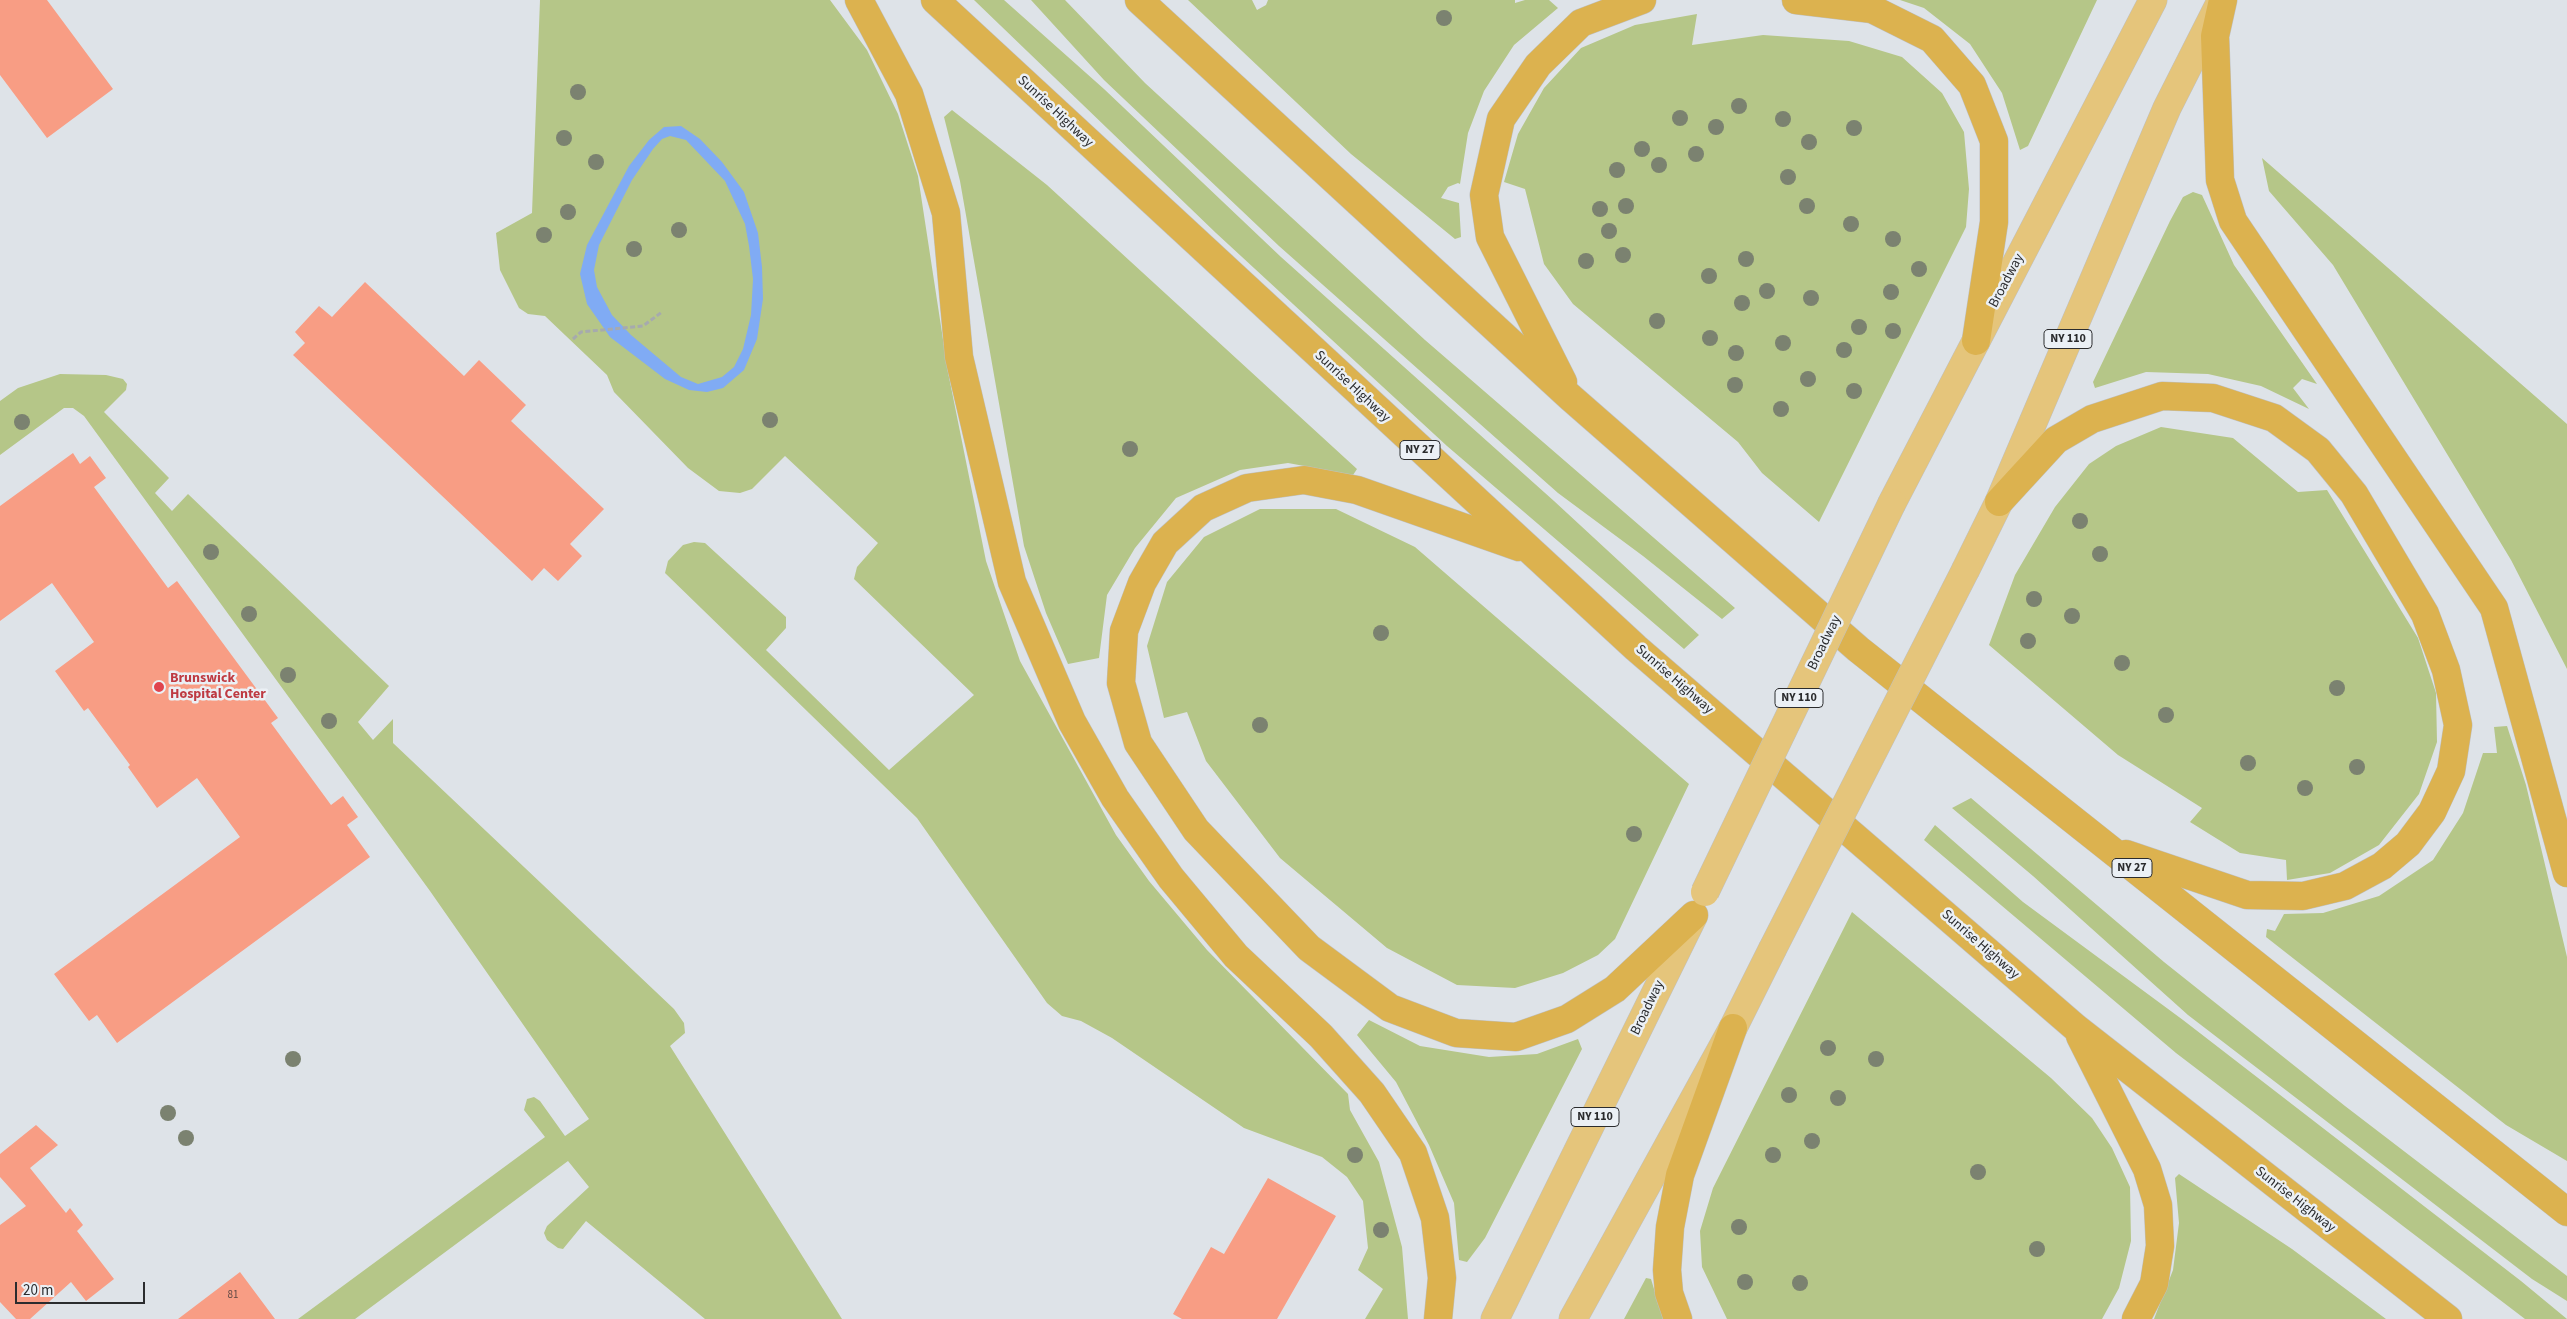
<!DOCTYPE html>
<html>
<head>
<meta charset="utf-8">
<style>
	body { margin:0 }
	#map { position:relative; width:2567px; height:1319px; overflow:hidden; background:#dee3e8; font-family:"Source Sans 3",sans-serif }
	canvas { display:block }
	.scale { position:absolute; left:15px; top:1282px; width:130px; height:22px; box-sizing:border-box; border:2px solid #2b2c2e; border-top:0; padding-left:6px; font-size:15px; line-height:18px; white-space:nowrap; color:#2b2c2e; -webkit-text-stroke:4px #ebf0f5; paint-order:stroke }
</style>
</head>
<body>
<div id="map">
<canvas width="2567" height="1319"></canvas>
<div class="scale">20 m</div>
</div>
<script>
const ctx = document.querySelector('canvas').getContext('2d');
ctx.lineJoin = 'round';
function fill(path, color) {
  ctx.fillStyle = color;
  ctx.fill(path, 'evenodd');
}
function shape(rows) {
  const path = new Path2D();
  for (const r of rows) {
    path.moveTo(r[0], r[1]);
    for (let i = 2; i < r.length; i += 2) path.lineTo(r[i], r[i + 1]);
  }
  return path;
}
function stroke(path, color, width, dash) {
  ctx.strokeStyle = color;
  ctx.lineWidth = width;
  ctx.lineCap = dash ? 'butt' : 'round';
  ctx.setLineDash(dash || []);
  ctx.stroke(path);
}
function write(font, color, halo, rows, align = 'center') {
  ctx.font = font + ' "Source Sans 3",sans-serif';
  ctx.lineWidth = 5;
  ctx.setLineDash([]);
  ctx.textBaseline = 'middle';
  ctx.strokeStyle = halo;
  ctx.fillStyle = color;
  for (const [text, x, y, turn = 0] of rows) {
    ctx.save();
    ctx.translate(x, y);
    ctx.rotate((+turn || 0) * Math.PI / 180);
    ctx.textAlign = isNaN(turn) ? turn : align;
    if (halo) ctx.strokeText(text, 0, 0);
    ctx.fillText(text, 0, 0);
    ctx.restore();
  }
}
const green = shape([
	[540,0,830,0,867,50,898,114,918,176,948,372,986,561,1020,661,1116,835,1149,881,1207,950,1348,1094,1350,1110,1379,1162,1402,1247,1408,1319,1365,1319,1383,1289,1358,1270,1368,1248,1363,1201,1347,1177,1322,1157,1244,1128,1112,1038,1081,1021,1062,1016,1047,1003,917,818,665,573,668,561,683,545,694,542,705,543,786,617,786,628,766,650,889,770,974,695,854,579,857,567,878,543,785,456,752,489,740,493,719,491,688,468,614,392,607,375,545,316,528,314,519,308,500,270,496,233,532,213],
	[974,0,1004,0,1104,89,1281,257,1554,501,1699,635,1684,649,1447,446,1216,233],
	[1031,0,1065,0,1145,83,1425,340,1735,608,1722,619,1643,556,1558,493,1279,246,1104,80],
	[1188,0,1252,0,1257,10,1266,5,1268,0,1515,0,1515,3,1525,0,1549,0,1558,8,1514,45,1484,91,1468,133,1460,184,1458,183,1448,187,1441,198,1459,203,1461,237,1455,239,1351,154],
	[1900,0,2097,0,2028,146,2020,150,2002,93,1970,44,1924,8],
	[1697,14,1692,45,1763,35,1849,41,1902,57,1942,93,1964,132,1969,189,1966,227,1819,522,1762,473,1738,442,1573,304,1544,264,1525,189,1504,182,1518,134,1544,88,1581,48,1635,25],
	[952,110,1047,185,1357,469,1353,475,1288,463,1240,470,1176,498,1135,548,1107,595,1099,658,1068,664,1046,613,1024,546,960,181,944,117],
	[2262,158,2567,424,2567,669,2511,560,2333,265,2269,191],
	[2193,192,2202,195,2234,265,2317,384,2302,379,2293,388,2309,409,2261,386,2208,374,2146,372,2095,388,2093,382,2170,221,2183,197],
	[60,374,106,375,123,379,127,384,126,390,104,412,169,478,155,493,172,511,188,494,389,686,358,722,373,740,393,719,393,743,674,1009,684,1023,685,1033,670,1046,842,1319,705,1319,586,1221,563,1249,558,1248,547,1240,544,1233,547,1226,589,1187,568,1161,355,1319,298,1319,545,1137,524,1110,527,1099,534,1097,540,1101,565,1136,589,1119,430,891,84,416,73,408,64,408,0,455,0,401,18,388],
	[2161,427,2233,438,2298,492,2327,490,2418,638,2436,693,2437,742,2419,794,2379,845,2330,873,2287,880,2286,860,2240,853,2190,822,2202,808,2118,755,1989,645,2015,575,2055,507,2089,464,2116,446],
	[1260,509,1336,509,1415,547,1689,784,1615,939,1598,955,1563,973,1515,988,1457,985,1387,948,1280,858,1206,761,1187,712,1164,718,1147,646,1167,582,1204,537],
	[2507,726,2526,785,2567,957,2567,1161,2506,1125,2266,937,2267,929,2275,931,2284,914,2323,913,2379,896,2433,860,2463,813,2483,753,2497,753,2494,727],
	[1971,798,2164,962,2345,1106,2567,1276,2567,1301,2532,1279,2188,1015,2033,876,1952,808],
	[1935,825,2023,902,2183,1020,2521,1281,2567,1319,2525,1319,2176,1053,1924,840],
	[1852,912,2051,1078,2092,1118,2112,1148,2130,1187,2131,1241,2119,1288,2102,1319,1727,1319,1702,1267,1700,1231,1713,1188],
	[1369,1020,1420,1046,1489,1057,1537,1054,1578,1039,1582,1049,1485,1238,1467,1262,1459,1260,1454,1203,1429,1145,1396,1082,1357,1035],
	[2179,1174,2292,1249,2386,1319,2154,1319,2173,1270,2179,1223,2175,1178],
	[1646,1278,1651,1279,1663,1319,1624,1319]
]);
const water = shape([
	[681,126,700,139,722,162,744,192,758,233,762,267,763,299,757,339,744,370,723,388,707,392,689,390,665,379,610,337,587,304,580,274,587,245,629,166,649,140,664,127],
	[670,136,686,140,725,181,745,224,749,246,753,279,751,315,743,349,734,367,722,377,698,384,681,377,631,335,612,315,597,287,594,270,599,245,632,180,653,149,662,139]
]);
const building = shape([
	[0,0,47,0,113,89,47,138,0,75],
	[365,282,464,376,479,360,526,405,511,421,604,509,570,544,582,556,558,581,544,568,532,581,293,355,305,343,295,332,319,306,332,317],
	[73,453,80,464,90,456,106,478,94,487,168,588,177,581,278,718,271,723,331,805,343,796,358,817,347,825,370,857,117,1043,97,1015,89,1021,54,974,240,837,197,778,157,808,128,767,130,765,88,708,84,711,55,671,94,642,52,583,0,621,0,506],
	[36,1125,58,1145,30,1168,66,1213,70,1208,83,1225,77,1231,114,1279,86,1301,71,1282,30,1319,16,1319,0,1302,0,1225,26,1206,0,1177,0,1154],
	[1268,1178,1336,1216,1277,1319,1182,1319,1173,1314,1211,1247,1224,1254],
	[240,1272,275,1319,178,1319]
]);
const path = shape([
	[573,339,581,332,643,326,662,312]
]);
const primary = shape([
	[1892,503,2153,0],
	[1966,569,1999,502,2167,108,2218,7],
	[1495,1319,1693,917],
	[1573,1319,1733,1028,1772,950]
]);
const trunk = shape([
	[859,0,909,94,946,213,959,357,1012,582,1072,722,1115,798,1171,878,1236,956,1321,1036,1372,1093,1413,1153,1435,1218,1442,1278,1438,1319],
	[935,0,1636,648,2076,1028,2448,1319],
	[1139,0,1570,397,1858,649,2567,1212],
	[1796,0,1872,9,1932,39,1972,85,1994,141,1994,222,1976,341],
	[2223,0,2215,36,2220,180,2233,221,2494,608,2567,873],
	[1563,382,1490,237,1484,195,1501,119,1538,65,1581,23,1642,0],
	[1999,502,2056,440,2092,419,2162,396,2213,398,2274,418,2318,450,2354,494,2425,614,2446,670,2458,725,2451,771,2432,812,2408,844,2382,866,2345,886,2303,896,2247,895,2126,854],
	[1519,547,1357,490,1304,480,1247,488,1203,508,1165,543,1142,583,1124,631,1121,683,1138,743,1196,830,1309,948,1390,1008,1456,1033,1516,1037,1567,1019,1615,989,1694,915],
	[2080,1036,2147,1169,2158,1205,2160,1246,2154,1284,2136,1319],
	[1678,1319,1669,1293,1667,1270,1670,1227,1680,1175,1733,1028]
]);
const primaryBridge = shape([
	[1705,892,1892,503],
	[1772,950,1966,569]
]);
const trees = [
	[1444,18],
	[578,92],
	[1739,106],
	[1680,118],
	[1783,119],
	[1716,127],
	[1854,128],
	[564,138],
	[1809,142],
	[1642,149],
	[1696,154],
	[596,162],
	[1659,165],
	[1617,170],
	[1788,177],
	[1626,206],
	[1807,206],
	[1600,209],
	[568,212],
	[1851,224],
	[679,230],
	[1609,231],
	[544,235],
	[1893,239],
	[634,249],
	[1623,255],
	[1746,259],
	[1586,261],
	[1919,269],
	[1709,276],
	[1767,291],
	[1891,292],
	[1811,298],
	[1742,303],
	[1657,321],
	[1859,327],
	[1893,331],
	[1710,338],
	[1783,343],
	[1844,350],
	[1736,353],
	[1808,379],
	[1735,385],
	[1854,391],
	[1781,409],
	[770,420],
	[22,422],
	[1130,449],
	[2080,521],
	[211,552],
	[2100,554],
	[2034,599],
	[249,614],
	[2072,616],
	[1381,633],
	[2028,641],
	[2122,663],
	[288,675],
	[2337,688],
	[2166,715],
	[329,721],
	[1260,725],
	[2248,763],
	[2357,767],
	[2305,788],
	[1634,834],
	[1828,1048],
	[293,1059],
	[1876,1059],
	[1789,1095],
	[1838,1098],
	[168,1113],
	[186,1138],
	[1812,1141],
	[1355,1155],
	[1773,1155],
	[1978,1172],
	[1739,1227],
	[1381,1230],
	[2037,1249],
	[1745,1282],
	[1800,1283]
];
const markers = [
	[159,687,6,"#e0444e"]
];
const numberNames = [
	["81",233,1296]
];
const shields = [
	[2068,339,48],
	[1420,450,40],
	[1799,698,48],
	[2132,868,40],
	[1595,1117,48]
];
const shieldNames = [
	["NY 110",2068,339],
	["NY 27",1420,450],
	["NY 110",1799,698],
	["NY 27",2132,868],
	["NY 110",1595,1117]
];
const streetNames = [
	["Sunrise Highway",1055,112,43],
	["Broadway",2007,281,-62],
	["Sunrise Highway",1352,387,43],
	["Broadway",1825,643,-64],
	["Sunrise Highway",1674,680,41],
	["Sunrise Highway",1980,945,41],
	["Broadway",1648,1008,-64],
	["Sunrise Highway",2295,1200,38]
];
const healthNames = [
	["Brunswick",170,679],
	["Hospital Center",170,695]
];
fill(green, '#b5c688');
fill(water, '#80abf4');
fill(building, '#f89d84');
stroke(primary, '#bfc0c0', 29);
stroke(trunk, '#bfc0c0', 29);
stroke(path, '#a6aaae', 3, [5, 2.5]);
stroke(primary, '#e5c57b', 28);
stroke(trunk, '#dcb24f', 28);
stroke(primaryBridge, '#bfc0c0', 29, []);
stroke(primaryBridge, '#e5c57b', 28);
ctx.fillStyle = '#7b8270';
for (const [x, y] of trees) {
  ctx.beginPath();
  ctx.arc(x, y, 8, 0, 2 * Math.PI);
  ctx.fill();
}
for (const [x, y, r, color] of markers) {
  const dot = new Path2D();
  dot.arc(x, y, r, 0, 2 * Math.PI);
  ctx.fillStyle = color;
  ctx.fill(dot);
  stroke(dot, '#ebf0f5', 2);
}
write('11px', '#5e4844', null, numberNames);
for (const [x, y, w] of shields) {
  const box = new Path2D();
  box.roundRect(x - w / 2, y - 9.5, w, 19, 4);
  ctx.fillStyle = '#ebf0f5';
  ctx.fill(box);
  stroke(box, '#2b2c2e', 1);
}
write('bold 12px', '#2b2c2e', null, shieldNames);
write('14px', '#2b2c2e', '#ebf0f5', streetNames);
write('bold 14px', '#be3a42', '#ebf0f5', healthNames, 'left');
</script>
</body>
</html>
